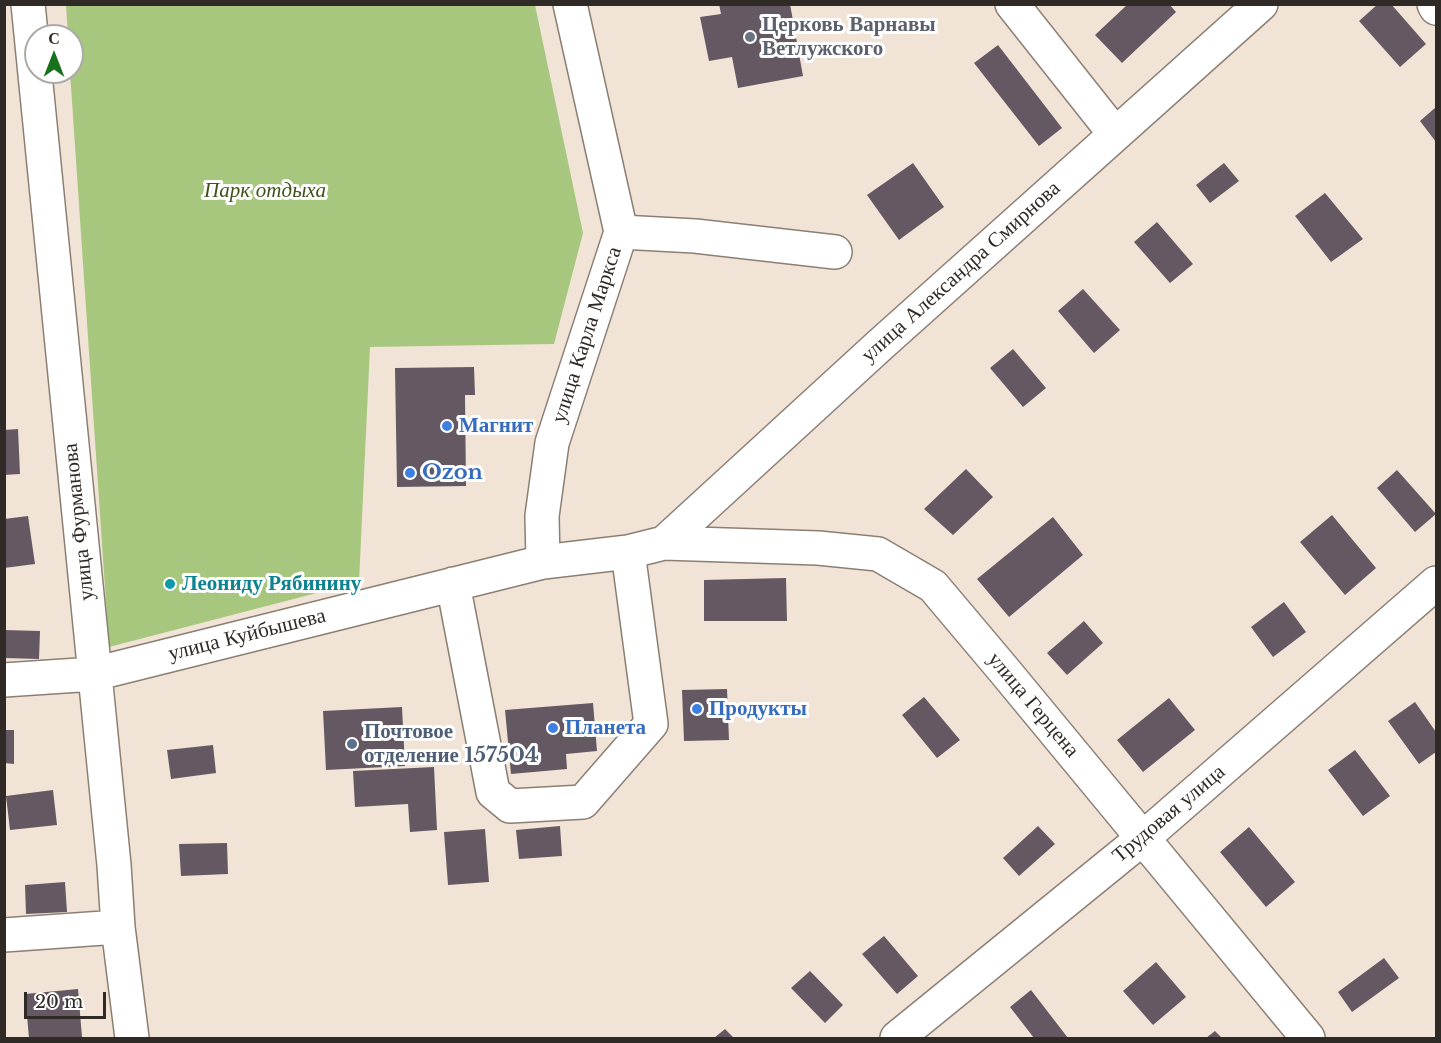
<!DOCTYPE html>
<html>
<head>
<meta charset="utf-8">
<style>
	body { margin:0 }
	#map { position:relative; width:1441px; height:1043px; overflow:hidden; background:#f1e4d7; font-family:"Libre Baskerville",serif }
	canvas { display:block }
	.frame { position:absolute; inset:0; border:6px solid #2f2a25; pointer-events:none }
	.north { position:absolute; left:24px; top:24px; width:60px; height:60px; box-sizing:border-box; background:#fff; border:2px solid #acaaa8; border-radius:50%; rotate:0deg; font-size:16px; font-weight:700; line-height:24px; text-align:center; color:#2f2a25 }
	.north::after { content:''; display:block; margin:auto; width:21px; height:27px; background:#17711d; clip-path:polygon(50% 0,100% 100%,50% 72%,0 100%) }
	.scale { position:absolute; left:24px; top:992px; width:82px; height:27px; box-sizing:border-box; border:3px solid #2f2a25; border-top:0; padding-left:8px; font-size:18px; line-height:21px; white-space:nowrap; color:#2f2a25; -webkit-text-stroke:4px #fff; paint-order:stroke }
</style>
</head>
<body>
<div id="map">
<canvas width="1441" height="1043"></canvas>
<div class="frame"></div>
<div class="north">С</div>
<div class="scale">20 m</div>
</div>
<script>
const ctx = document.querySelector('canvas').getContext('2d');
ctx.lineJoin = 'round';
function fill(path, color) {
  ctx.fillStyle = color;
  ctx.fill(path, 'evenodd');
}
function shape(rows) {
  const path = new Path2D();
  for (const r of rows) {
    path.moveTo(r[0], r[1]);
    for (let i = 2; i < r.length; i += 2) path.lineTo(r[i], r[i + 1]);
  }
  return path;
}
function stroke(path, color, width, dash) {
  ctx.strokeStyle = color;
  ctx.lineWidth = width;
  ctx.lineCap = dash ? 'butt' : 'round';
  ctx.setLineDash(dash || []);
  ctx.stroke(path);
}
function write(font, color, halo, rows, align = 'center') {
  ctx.font = font + ' "Libre Baskerville",serif';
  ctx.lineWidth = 6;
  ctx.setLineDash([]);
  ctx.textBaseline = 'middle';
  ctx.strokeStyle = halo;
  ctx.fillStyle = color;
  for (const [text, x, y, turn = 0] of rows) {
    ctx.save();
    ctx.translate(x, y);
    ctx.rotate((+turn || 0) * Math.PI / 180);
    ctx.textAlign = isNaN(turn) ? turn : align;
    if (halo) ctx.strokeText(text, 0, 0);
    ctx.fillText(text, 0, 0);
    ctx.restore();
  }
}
const green = shape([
	[66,5,535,5,583,233,554,344,370,347,359,582,109,647,70,72,72,72,72,36,68,36]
]);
const building = shape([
	[719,4,790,4,803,76,738,88,732,57,709,61,700,17,721,14],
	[1128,4,1169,4,1176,12,1122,63,1095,35],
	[1378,4,1391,4,1426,44,1400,67,1359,21],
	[998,45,1062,128,1039,146,974,63],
	[1436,107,1436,142,1420,121],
	[913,163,944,207,899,240,867,195],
	[1224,163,1239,181,1210,203,1196,185],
	[1325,193,1363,239,1331,262,1295,216],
	[1157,222,1193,264,1170,283,1134,242],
	[1083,289,1120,330,1094,353,1058,311],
	[1013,349,1046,388,1023,407,990,368],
	[474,367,475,395,465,395,466,486,397,487,395,368],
	[18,429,20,474,4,475,4,430],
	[966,469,993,497,953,535,924,509],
	[1397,470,1436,514,1415,532,1377,488],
	[1332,515,1376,568,1345,595,1300,542],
	[28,516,35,564,4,568,4,519],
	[1053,517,1083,555,1009,617,977,579],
	[786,578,787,621,704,621,704,580],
	[1284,602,1306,632,1273,657,1251,627],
	[1084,621,1103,643,1067,675,1047,653],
	[4,630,40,631,39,659,4,658],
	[727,689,729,740,684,741,682,690],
	[924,697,960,740,937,758,902,715],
	[1169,698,1195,730,1143,772,1117,740],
	[1415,702,1436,732,1436,752,1419,764,1388,721],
	[593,703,597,751,566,754,567,769,511,774,505,710],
	[402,707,405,766,326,770,323,711],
	[4,730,14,730,14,764,4,763],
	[213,745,216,773,171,779,167,750],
	[1355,750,1390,796,1363,816,1328,770],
	[434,767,437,830,410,832,408,804,355,807,353,771],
	[53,790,57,825,10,830,6,796],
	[560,826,562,856,519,859,516,830],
	[1038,826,1055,844,1019,876,1003,858],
	[1249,827,1295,882,1266,907,1220,852],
	[485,829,489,882,448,885,444,832],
	[227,843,228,874,181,876,179,844],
	[65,882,67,912,26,914,25,885],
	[884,936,918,976,897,994,862,954],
	[1384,958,1399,978,1352,1012,1338,992],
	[1156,962,1186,997,1153,1025,1123,991],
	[810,971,843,1005,825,1023,791,988],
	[78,989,82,1037,29,1038,25,994],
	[1031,990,1068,1038,1034,1038,1010,1007],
	[725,1029,734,1038,714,1038],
	[1215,1031,1222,1038,1206,1038]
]);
const minor = shape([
	[28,4,114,865,118,927,132,1038],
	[1012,4,1115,134],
	[1434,4,1436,8],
	[621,232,695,236,835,252],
	[664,543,880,345,1261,4],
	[543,562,542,516,552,443,621,232,570,4],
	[453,584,493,792,510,806,583,802,651,724,628,552],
	[4,680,94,674,543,562,628,552,664,543,818,548,878,554,933,586,1003,669,1308,1038],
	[4,935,118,927],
	[897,1038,1143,838,1436,583]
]);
const markers = [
	[750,37,6,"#6b7280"],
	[447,426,6,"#3f7fe0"],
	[410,473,6,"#3f7fe0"],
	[170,584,6,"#0f9aa8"],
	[697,709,6,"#3f7fe0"],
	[553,728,6,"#3f7fe0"],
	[352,744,6,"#5c6f8a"]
];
const worshipNames = [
	["Церковь Варнавы",762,25],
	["Ветлужского",762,49]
];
const parkNames = [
	["Парк отдыха",265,191]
];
const streetNames = [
	["улица Александра Смирнова",961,272,-42],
	["улица Карла Маркса",587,335,-72],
	["улица Фурманова",79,522,-96],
	["улица Куйбышева",247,635,-14],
	["улица Герцена",1033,705,50],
	["Трудовая улица",1169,814,-40]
];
const shopNames = [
	["Магнит",459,426],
	["Ozon",422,473],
	["Продукты",709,709],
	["Планета",565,728]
];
const cultureNames = [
	["Леониду Рябинину",182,584]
];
const serviceNames = [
	["Почтовое",364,732],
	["отделение 157504",364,756]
];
fill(green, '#a8c77e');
fill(building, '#645862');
stroke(minor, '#8b7f74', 36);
stroke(minor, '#fff', 33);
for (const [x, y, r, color] of markers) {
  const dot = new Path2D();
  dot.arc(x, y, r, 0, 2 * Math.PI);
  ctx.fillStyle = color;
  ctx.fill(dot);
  stroke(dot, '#fff', 2);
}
write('bold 21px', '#5b616d', '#fff', worshipNames, 'left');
write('italic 21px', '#3e5318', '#fff', parkNames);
write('21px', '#2f2a25', '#fff', streetNames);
write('bold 21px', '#366cbe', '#fff', shopNames, 'left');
write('bold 21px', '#0d838f', '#fff', cultureNames, 'left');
write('bold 21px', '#4e5e75', '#fff', serviceNames, 'left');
</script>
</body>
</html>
